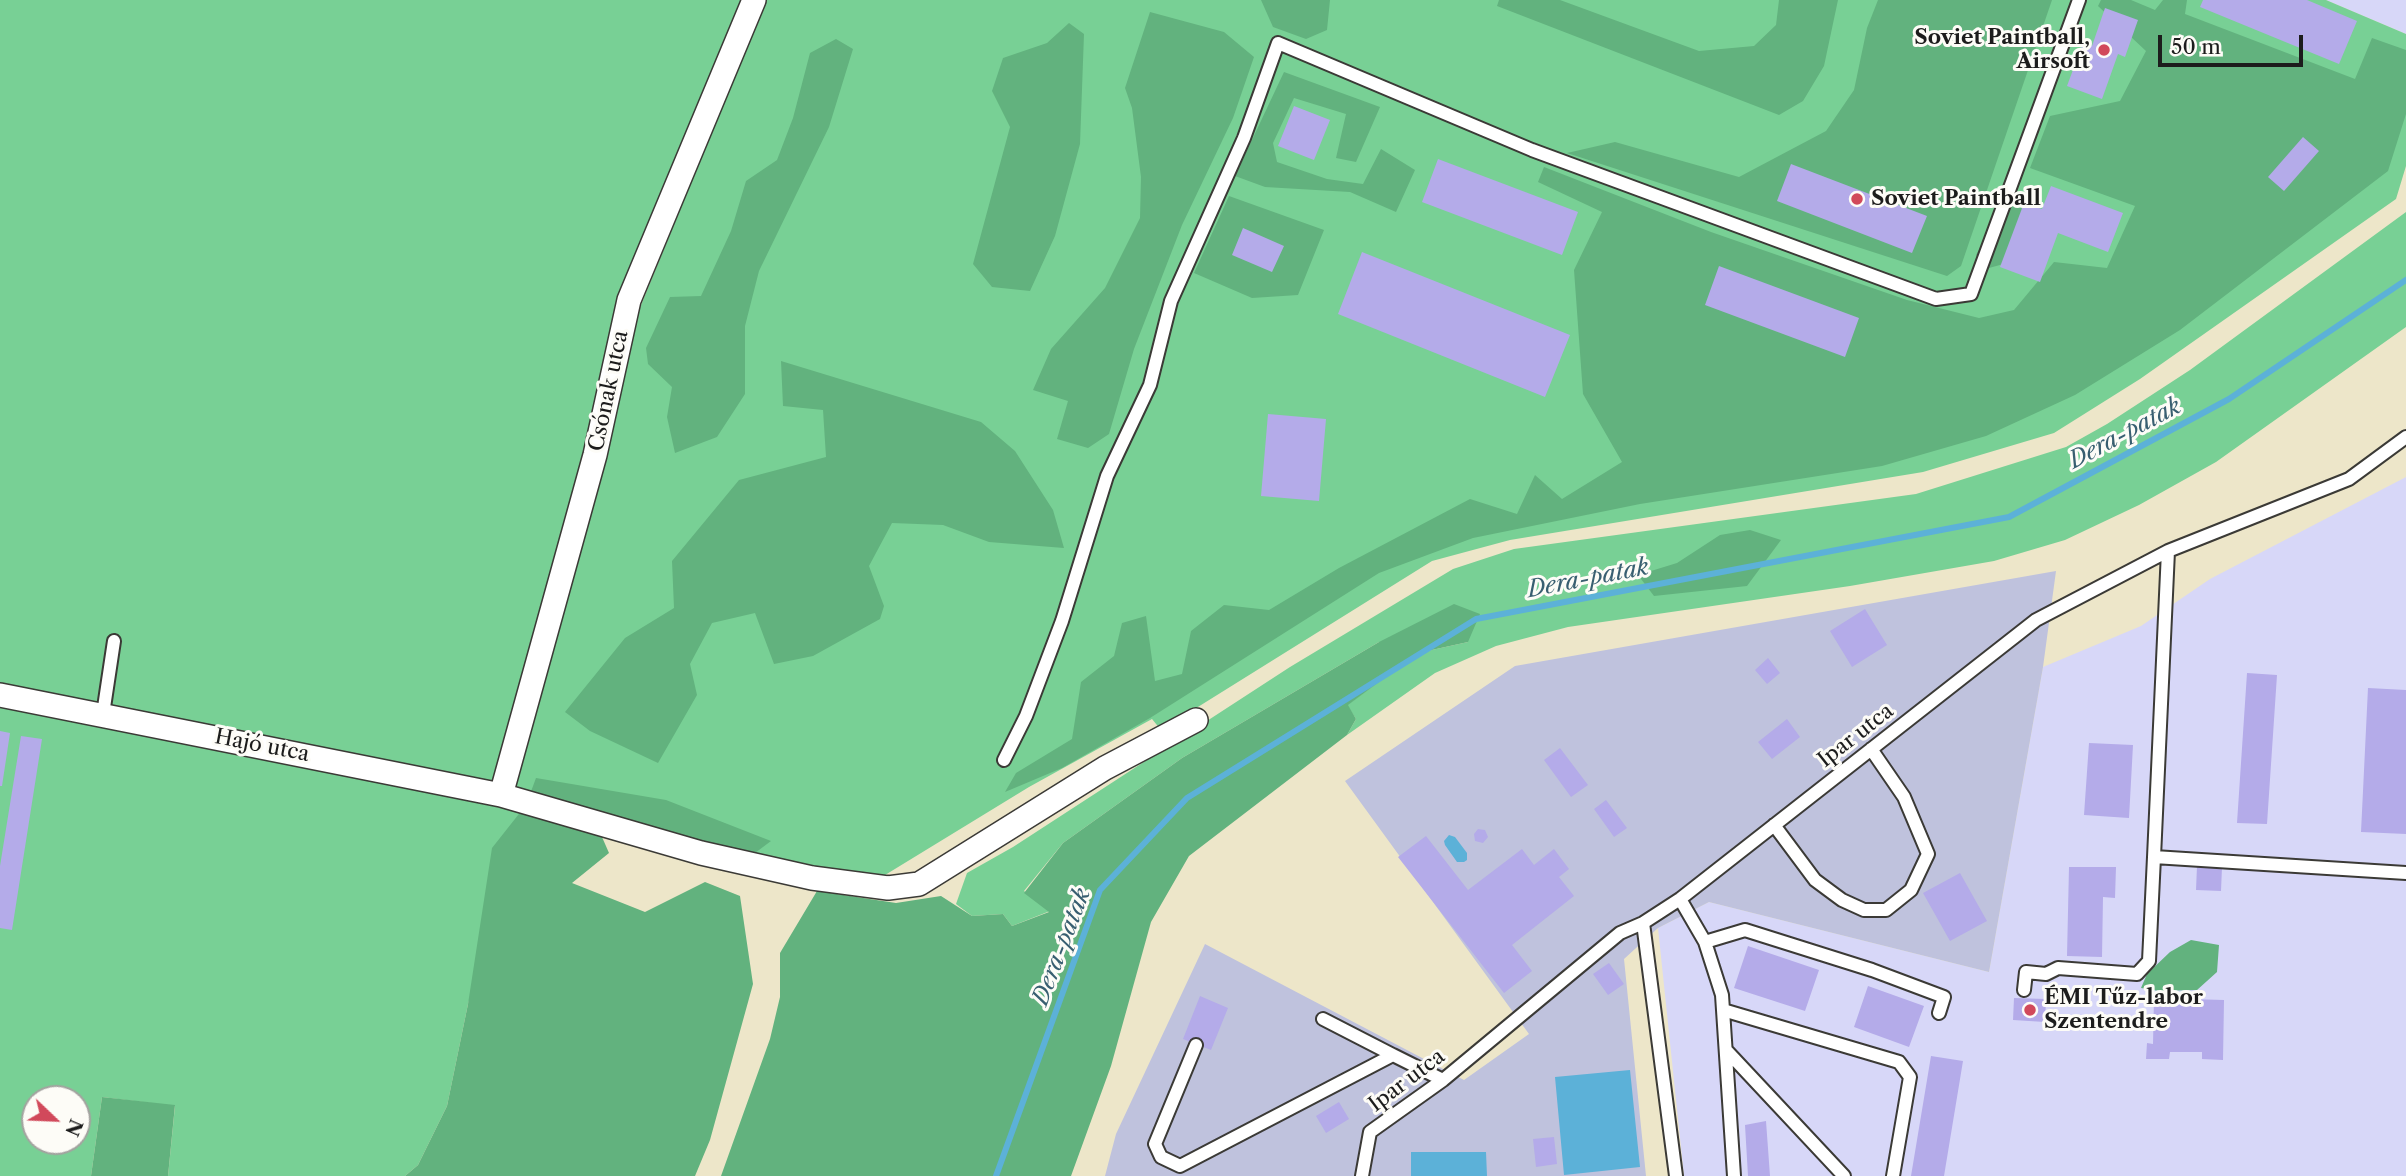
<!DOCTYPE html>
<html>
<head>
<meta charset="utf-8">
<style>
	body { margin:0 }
	#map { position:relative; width:2406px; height:1176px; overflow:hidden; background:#ede6c9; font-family:"Libre Caslon Text",serif }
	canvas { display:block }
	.north { position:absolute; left:21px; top:1085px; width:70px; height:70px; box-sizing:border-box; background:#fdfcf7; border:2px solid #a3a29f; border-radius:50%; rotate:113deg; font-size:19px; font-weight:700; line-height:28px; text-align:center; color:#1c1c1c }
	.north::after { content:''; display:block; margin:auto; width:24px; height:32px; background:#d1495b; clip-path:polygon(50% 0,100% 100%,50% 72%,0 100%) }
	.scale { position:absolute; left:2158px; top:35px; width:145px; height:32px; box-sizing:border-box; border:4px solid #1c1c1c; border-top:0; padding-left:9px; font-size:21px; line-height:24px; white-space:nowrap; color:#1c1c1c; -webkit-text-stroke:5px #fdfcf7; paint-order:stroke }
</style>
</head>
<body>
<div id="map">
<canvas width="2406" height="1176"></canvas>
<div class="north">N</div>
<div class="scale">50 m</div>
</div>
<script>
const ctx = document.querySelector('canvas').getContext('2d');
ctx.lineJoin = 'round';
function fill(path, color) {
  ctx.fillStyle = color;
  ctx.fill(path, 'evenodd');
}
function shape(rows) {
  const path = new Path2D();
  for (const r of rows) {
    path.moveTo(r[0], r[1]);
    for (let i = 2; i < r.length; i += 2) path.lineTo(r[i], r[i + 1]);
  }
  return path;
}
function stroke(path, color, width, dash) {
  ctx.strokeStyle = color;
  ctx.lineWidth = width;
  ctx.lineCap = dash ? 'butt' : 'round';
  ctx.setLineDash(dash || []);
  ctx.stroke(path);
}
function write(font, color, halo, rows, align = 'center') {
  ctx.font = font + ' "Libre Caslon Text",serif';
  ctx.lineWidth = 6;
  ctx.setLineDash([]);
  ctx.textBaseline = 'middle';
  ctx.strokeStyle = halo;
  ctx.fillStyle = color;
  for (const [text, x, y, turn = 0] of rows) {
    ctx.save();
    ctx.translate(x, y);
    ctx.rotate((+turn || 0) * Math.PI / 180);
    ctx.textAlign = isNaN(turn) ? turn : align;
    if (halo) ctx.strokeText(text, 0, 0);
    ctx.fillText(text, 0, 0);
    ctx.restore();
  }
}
const built = shape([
	[2326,0,2406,0,2406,34],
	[2406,477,2406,1176,1684,1176,1658,928,1709,902,1989,972,2043,667,2141,626,2210,579]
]);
const industrial = shape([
	[2056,571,2043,667,1989,972,1709,902,1658,928,1624,959,1646,1176,1105,1176,1116,1134,1205,944,1464,1080,1529,1034,1345,781,1515,666]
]);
const green = shape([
	[0,0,748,0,622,306,495,797,526,805,468,1004,447,1106,418,1165,405,1176,168,1176,175,1106,102,1097,91,1176,0,1176],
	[35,1099,77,1099,77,1141,35,1141],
	[766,0,2326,0,2406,34,2406,166,2396,199,2140,379,2054,433,1923,472,1510,540,1432,561,1161,730,1152,719,1029,787,872,883,507,791,632,327],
	[2406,212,2406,327,2216,462,2139,505,2065,540,1994,561,1850,586,1568,627,1496,646,1435,673,1347,735,1356,719,1347,705,1418,653,1468,642,1379,642,1182,758,1063,843,1024,891,1050,911,1012,926,1003,914,972,916,956,904,967,873,1013,847,1290,667,1453,569,1514,549,1916,494,2066,447,2107,424,2190,370]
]);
const forest = shape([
	[1261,0,1330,0,1327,30,1306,39,1273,27],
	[1499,0,1560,0,1699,51,1754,46,1776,25,1779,0,1838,0,1824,66,1803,101,1779,115,1497,6],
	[1878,0,2052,0,1961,266,1947,276,1567,153,1615,142,1739,177,1826,131,1854,90,1867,28],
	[2101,0,2131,0,2155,10,2163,0,2187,0,2185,14,2355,79,2372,38,2406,50,2406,114,2388,171,2180,330,2075,395,1986,436,1882,466,1640,504,1473,538,1379,573,1150,718,1062,768,1005,792,1016,773,1072,739,1081,682,1114,656,1122,623,1146,616,1155,681,1182,674,1191,631,1224,605,1269,610,1339,568,1470,499,1517,514,1535,475,1562,499,1622,462,1583,394,1574,270,1602,212,1538,182,1544,167,1711,232,1907,300,1979,318,2014,310,2054,262,2107,268,2135,206,2030,168,2050,116,2120,101,2146,51,2098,6],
	[1150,12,1224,32,1254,57,1233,118,1182,225,1134,349,1109,434,1088,448,1057,439,1068,401,1033,390,1051,349,1105,288,1140,218,1141,177,1132,108,1125,88],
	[1069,23,1084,34,1080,144,1055,236,1030,291,992,287,973,264,1010,127,992,91,1003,58,1047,43],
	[836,39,853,49,829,127,759,271,745,326,745,394,717,437,675,453,667,417,672,387,648,364,646,348,670,297,701,296,731,231,746,181,777,160,793,118,810,53],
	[1284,72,1380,107,1356,162,1336,158,1346,114,1294,98,1273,143,1277,162,1327,179,1363,184,1381,149,1415,170,1396,212,1350,192,1265,187,1235,176],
	[1229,196,1324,230,1298,295,1252,298,1194,273],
	[2015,203,2031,216,2018,260,1989,268,1976,255,1990,230,1996,204],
	[781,361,981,422,1015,451,1053,510,1064,548,989,542,943,525,892,523,869,566,884,606,880,619,813,656,774,664,755,613,712,623,690,664,697,695,658,763,590,731,565,712,625,638,674,608,672,561,739,480,826,457,823,410,783,406],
	[1750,530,1781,540,1747,586,1654,596,1638,575,1677,563,1720,535],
	[1454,604,1480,614,1468,642,1418,653,1348,705,1356,719,1347,735,1189,856,1151,922,1111,1066,1071,1176,721,1176,770,1039,780,997,780,953,817,891,896,903,941,896,972,916,1003,914,1012,926,1049,912,1024,893,1063,843,1182,758,1379,642],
	[536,778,666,800,771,841,743,862,646,825,595,821,609,853,572,883,645,912,705,882,740,896,753,984,710,1140,695,1176,405,1176,418,1165,447,1106,468,1004,492,848,526,805],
	[2191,940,2219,945,2217,972,2197,990,2159,991,2141,988,2147,974,2170,952],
	[102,1097,175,1105,168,1176,91,1176]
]);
const water = shape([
	[1449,835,1455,837,1467,853,1467,860,1464,862,1457,862,1445,845,1444,841],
	[1630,1070,1640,1167,1564,1175,1555,1077],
	[1486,1152,1487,1176,1411,1176,1411,1152]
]);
const stream = shape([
	[996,1176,1100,890,1187,798,1476,619,2009,517,2229,399,2406,280]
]);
const building = shape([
	[2203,0,2307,0,2357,21,2339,64,2200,7],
	[2105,8,2138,20,2125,57,2118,54,2102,99,2067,86,2083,43,2092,46],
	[1294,106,1330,120,1314,160,1278,146],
	[2303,137,2319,151,2284,191,2268,177],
	[1438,159,1578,212,1562,255,1422,202],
	[1791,164,1927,216,1912,253,1777,201],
	[2051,186,2123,213,2108,252,2058,233,2040,282,2000,267,2024,203,2042,209],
	[1243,228,1284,246,1272,272,1232,255],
	[1362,252,1570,335,1545,397,1338,314],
	[1719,266,1859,318,1845,357,1705,305],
	[1268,414,1326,419,1319,501,1261,496],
	[1865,609,1887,645,1852,667,1830,631],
	[1768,658,1780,673,1767,684,1755,670],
	[2247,673,2277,675,2267,824,2237,823],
	[2368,688,2406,690,2406,834,2361,832],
	[1787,719,1800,737,1772,759,1758,742],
	[0,731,10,733,2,786,0,786],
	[21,736,42,739,12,930,0,928,0,866],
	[2089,743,2133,745,2129,818,2084,815],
	[1560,748,1588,785,1571,797,1544,760],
	[1606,800,1627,828,1614,837,1594,809],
	[1478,829,1485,830,1488,837,1483,843,1475,841,1474,834],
	[1426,836,1468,890,1522,849,1534,865,1554,849,1569,869,1559,877,1574,896,1512,945,1532,971,1504,993,1398,857],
	[2197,866,2222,867,2221,891,2196,890],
	[2069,867,2116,867,2115,898,2103,897,2102,957,2067,956],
	[1960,873,1987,921,1950,941,1923,893],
	[1748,946,1819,970,1805,1011,1734,988],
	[1609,963,1624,984,1608,995,1593,974],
	[1868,986,1924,1006,1909,1047,1854,1027],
	[1200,996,1228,1008,1211,1050,1183,1039],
	[2014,998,2046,999,2045,1022,2013,1020],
	[2154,998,2224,1000,2223,1060,2202,1059,2202,1052,2170,1052,2169,1059,2146,1059,2147,1043,2153,1044],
	[1931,1056,1963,1061,1944,1176,1911,1176],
	[1339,1102,1349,1119,1326,1133,1316,1116],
	[1766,1121,1770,1176,1748,1176,1745,1125],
	[1554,1137,1557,1164,1536,1167,1533,1139]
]);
const service = shape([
	[2168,551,2154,857,2406,873],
	[103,714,114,641],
	[1004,760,1026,716,1062,621,1107,476,1150,385,1171,301,1244,138,1278,43,1532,150,1936,299,1971,294,2079,0],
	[1774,825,1815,880,1842,900,1864,910,1886,910,1911,890,1928,854,1904,797,1871,749],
	[1680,899,1705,942,1722,995,1734,1176],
	[1643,923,1676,1176],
	[1705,942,1745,930,1872,970,1944,997,1939,1013],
	[2024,990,2026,972,2046,974,2058,968,2137,974,2149,961,2154,857],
	[1723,1010,1899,1062,1910,1077,1893,1176],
	[1323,1019,1393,1055],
	[1196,1045,1155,1144,1161,1157,1180,1166,1393,1055,1443,1080],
	[1726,1050,1844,1176],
	[1362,1176,1370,1132,1443,1080,1620,933,1643,923,1680,899,2036,620,2168,551,2349,479,2406,437]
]);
const minor = shape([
	[0,695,501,795,701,853,812,878,888,888,919,884,1105,768,1196,720],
	[501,795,595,455,629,300,754,0]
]);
const markers = [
	[2104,50,7,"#d1495b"],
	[1857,199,7,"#d1495b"],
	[2030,1010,7,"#d1495b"]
];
const poiNames = [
	["Soviet Paintball,",2090,38,"right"],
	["Airsoft",2090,62,"right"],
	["Soviet Paintball",1871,199],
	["ÉMI Tűz-labor",2044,998],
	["Szentendre",2044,1022]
];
const streetNames = [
	["Csónak utca",609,391,-78],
	["Ipar utca",1856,736,-38],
	["Hajó utca",262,746,11],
	["Ipar utca",1407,1081,-37]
];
const waterNames = [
	["Dera-patak",2125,434,-28],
	["Dera-patak",1588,579,-11],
	["Dera-patak",1062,947,-69]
];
fill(built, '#d7d7f8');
fill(industrial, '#bfc2dd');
fill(green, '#78d095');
fill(forest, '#62b27e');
fill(water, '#5cb1d8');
stroke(stream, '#5cb1d8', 6);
fill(building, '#b4abe9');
stroke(service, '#3b3a36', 16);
stroke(minor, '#3b3a36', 26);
stroke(service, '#fff', 12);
stroke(minor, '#fff', 23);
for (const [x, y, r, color] of markers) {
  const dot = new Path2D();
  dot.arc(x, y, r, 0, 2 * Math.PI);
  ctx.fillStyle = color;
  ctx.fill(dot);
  stroke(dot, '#fdfcf7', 2.5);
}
write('bold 21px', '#1c1c1c', '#fdfcf7', poiNames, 'left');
write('21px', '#1c1c1c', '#fdfcf7', streetNames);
write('italic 23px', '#395f71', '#fdfcf7', waterNames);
</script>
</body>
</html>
